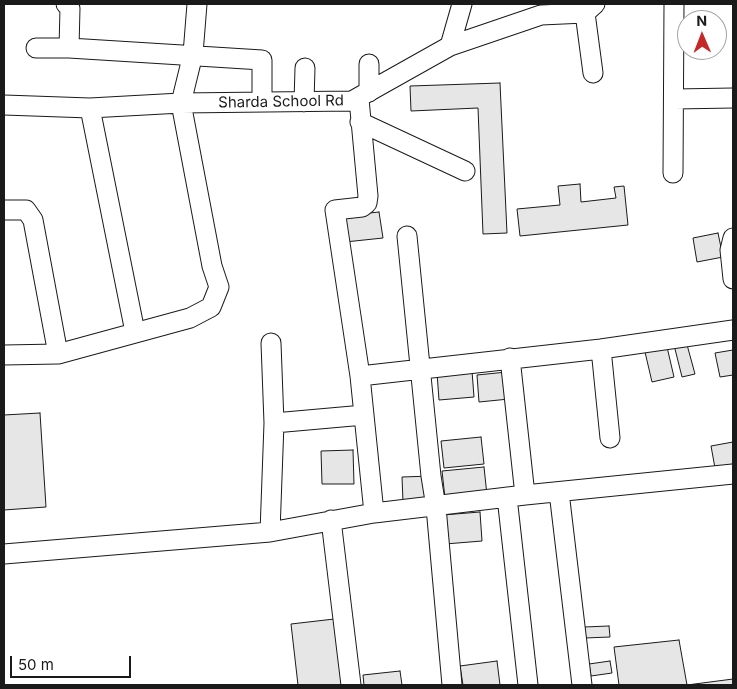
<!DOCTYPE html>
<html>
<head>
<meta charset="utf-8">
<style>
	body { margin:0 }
	#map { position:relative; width:737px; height:689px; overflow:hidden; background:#fff; font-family:Inter,sans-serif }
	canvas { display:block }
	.frame { position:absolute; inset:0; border:5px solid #1a1a1a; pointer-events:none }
	.north { position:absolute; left:677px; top:10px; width:50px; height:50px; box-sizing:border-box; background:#fff; border:1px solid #a3a3a3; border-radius:50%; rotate:359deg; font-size:14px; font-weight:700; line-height:20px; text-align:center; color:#1a1a1a }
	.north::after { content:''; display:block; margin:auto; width:18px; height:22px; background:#c62828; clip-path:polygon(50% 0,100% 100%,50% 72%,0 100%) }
	.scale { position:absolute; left:10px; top:656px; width:121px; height:22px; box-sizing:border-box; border:2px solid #1a1a1a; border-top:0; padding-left:6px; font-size:15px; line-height:18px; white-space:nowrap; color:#1a1a1a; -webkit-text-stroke:4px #fff; paint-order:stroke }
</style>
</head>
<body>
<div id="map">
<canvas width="737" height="689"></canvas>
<div class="frame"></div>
<div class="north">N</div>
<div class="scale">50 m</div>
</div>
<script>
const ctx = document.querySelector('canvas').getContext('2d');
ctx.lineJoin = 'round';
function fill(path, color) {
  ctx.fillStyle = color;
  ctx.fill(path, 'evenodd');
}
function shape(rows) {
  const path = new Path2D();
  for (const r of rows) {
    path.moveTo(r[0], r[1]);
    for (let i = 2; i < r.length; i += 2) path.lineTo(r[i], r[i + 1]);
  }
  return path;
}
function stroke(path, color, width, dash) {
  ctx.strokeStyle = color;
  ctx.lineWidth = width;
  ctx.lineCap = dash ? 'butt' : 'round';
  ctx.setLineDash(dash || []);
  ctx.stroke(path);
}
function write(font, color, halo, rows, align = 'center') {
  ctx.font = font + ' Inter,sans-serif';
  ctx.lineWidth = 4;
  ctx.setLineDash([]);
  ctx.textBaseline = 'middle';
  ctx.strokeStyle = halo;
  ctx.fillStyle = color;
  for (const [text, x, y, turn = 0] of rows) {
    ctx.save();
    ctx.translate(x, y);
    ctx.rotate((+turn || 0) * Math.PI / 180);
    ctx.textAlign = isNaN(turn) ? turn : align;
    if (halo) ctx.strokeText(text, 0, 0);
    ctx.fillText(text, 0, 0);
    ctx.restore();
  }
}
const building = shape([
	[500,83,507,233,483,234,478,108,411,111,410,86,500,83],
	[580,184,581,202,616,198,614,187,624,186,628,225,520,236,517,209,560,205,558,186,580,184],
	[379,212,383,238,345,242,342,216,379,212],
	[718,233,723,257,697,262,693,238,718,233],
	[686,341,695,374,682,377,674,345,686,341],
	[667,347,674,377,652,382,645,352,667,347],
	[733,350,733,375,720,377,715,353,733,350],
	[472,371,474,397,439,400,437,373,472,371],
	[507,372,509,399,479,402,477,375,507,372],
	[40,413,46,507,4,510,4,415,40,413],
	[481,437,484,464,444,468,441,441,481,437],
	[733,442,733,465,715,468,711,446,733,442],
	[353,450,354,484,322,484,321,451,353,450],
	[484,467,487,495,445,498,442,471,484,467],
	[431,476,432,500,403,502,402,477,431,476],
	[480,512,482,541,445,544,443,515,480,512],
	[343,618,351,685,298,685,291,624,343,618],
	[609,626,610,637,585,638,584,627,609,626],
	[679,640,687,685,733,679,733,685,619,685,614,647,679,640],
	[497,661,500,685,463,685,460,666,497,661],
	[610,661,612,673,591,676,589,664,610,661],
	[400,671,402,685,364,685,363,675,400,671]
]);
const minor = shape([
	[66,4,70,8,69,48,262,60,262,102],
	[585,13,593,73],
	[450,46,462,4],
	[36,48,69,48],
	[369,92,369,64],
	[359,99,368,196,367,203,362,207,335,210,360,376,374,513],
	[675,99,733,98],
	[304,102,305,68],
	[4,105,90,108,181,103,352,101,450,46,541,15,585,13,595,4],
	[90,108,135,332],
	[360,122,465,171],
	[673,173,674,4],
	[4,210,26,210,33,220,58,354],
	[407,236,431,476,436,507,452,685],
	[733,238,730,250,733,279],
	[601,349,610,438],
	[4,355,58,354,190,318,211,307,219,287,212,266,181,103,193,54,197,4],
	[510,358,525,495],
	[360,376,601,349,733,330],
	[274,423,364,415],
	[559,492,582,685],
	[507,497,528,685],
	[331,520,351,685],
	[270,532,274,423,271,343],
	[4,554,270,532,374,513,525,495,733,474]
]);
const streetNames = [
	["Sharda School Rd",281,102,-1]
];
fill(building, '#e6e6e6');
stroke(building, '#1a1a1a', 1);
stroke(minor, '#1a1a1a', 21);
stroke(minor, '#fff', 19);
write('15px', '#1a1a1a', '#fff', streetNames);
</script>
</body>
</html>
